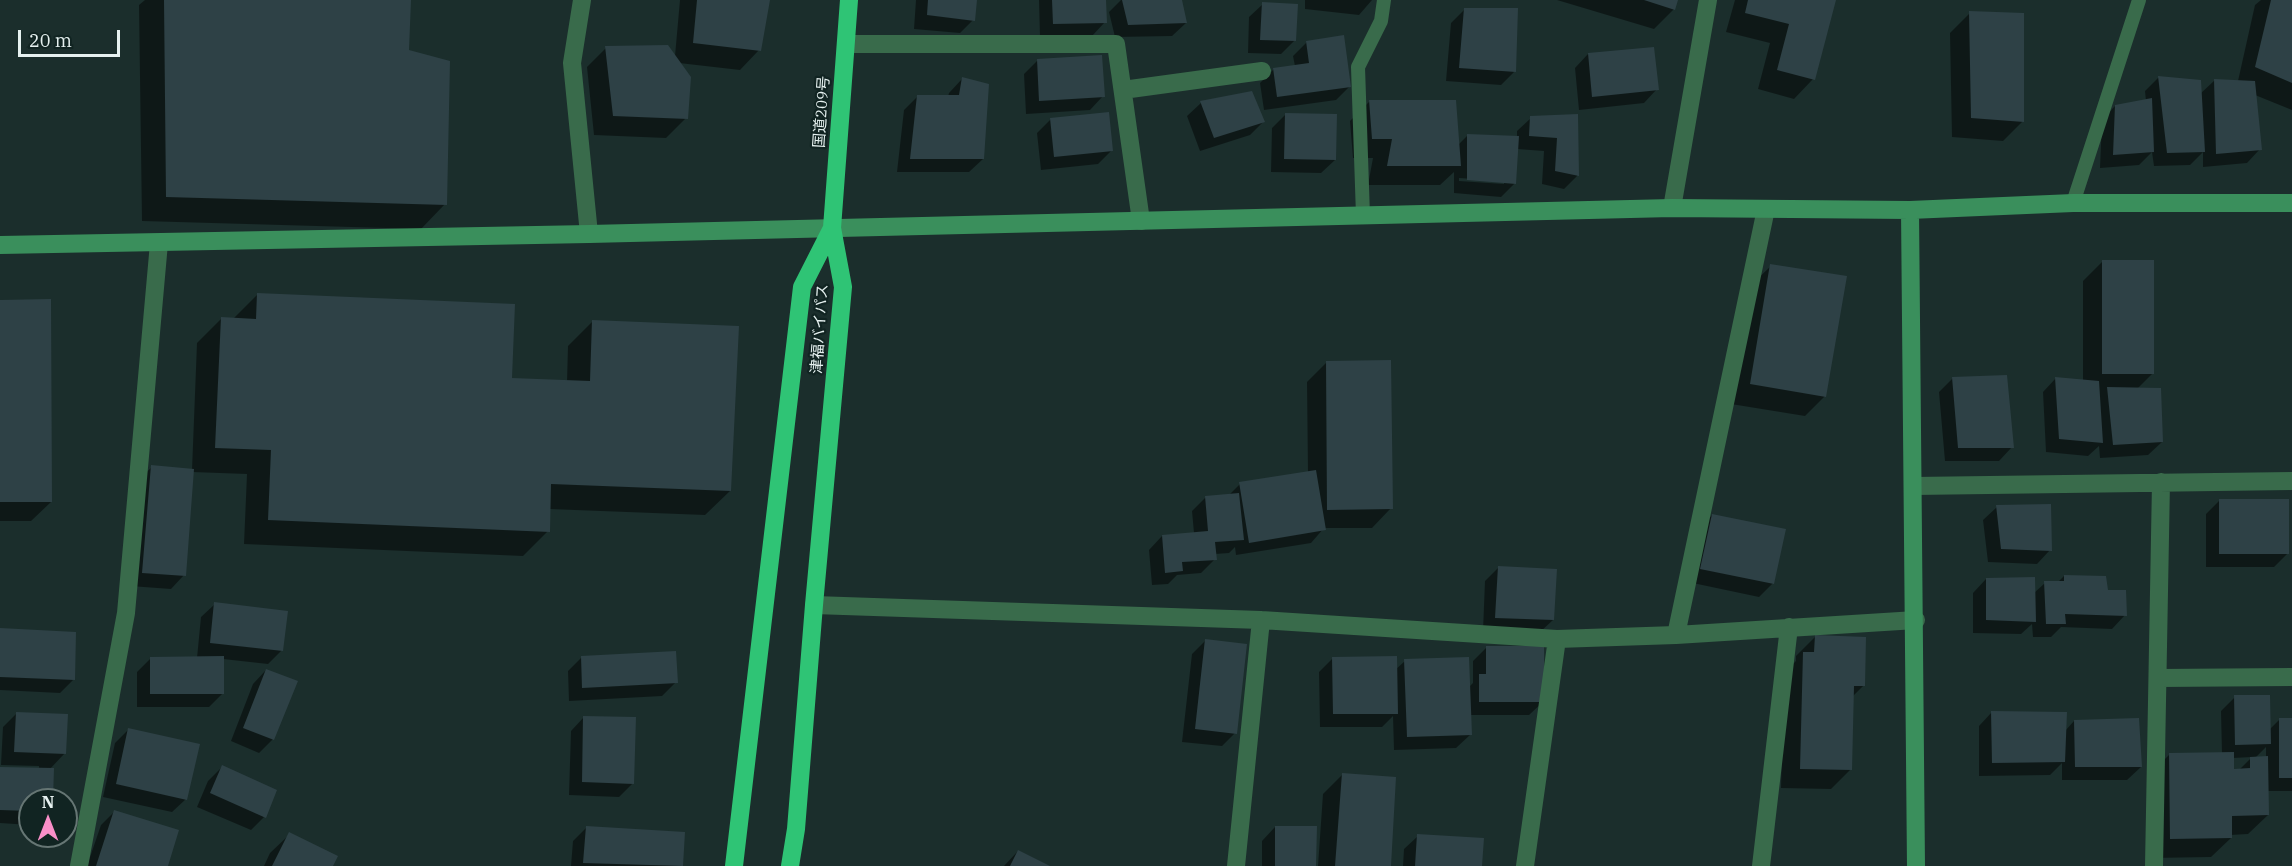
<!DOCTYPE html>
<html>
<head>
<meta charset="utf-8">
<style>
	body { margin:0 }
	#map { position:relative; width:2292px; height:866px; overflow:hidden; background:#1b2e2c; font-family:"IBM Plex Serif",serif }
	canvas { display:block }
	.north { position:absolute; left:18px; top:788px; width:60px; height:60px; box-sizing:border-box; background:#112422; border:2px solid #667674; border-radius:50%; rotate:0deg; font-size:16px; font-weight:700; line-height:24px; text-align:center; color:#e6f1f0 }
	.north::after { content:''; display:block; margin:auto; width:21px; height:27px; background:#f98fc8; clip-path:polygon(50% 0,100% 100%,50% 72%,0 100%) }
	.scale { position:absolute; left:18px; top:30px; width:102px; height:27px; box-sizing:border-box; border:3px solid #e6f1f0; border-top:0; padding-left:8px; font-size:18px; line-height:21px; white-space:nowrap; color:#e6f1f0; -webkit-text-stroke:4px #112422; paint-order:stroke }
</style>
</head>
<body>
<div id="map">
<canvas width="2292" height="866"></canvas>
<div class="north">N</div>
<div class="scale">20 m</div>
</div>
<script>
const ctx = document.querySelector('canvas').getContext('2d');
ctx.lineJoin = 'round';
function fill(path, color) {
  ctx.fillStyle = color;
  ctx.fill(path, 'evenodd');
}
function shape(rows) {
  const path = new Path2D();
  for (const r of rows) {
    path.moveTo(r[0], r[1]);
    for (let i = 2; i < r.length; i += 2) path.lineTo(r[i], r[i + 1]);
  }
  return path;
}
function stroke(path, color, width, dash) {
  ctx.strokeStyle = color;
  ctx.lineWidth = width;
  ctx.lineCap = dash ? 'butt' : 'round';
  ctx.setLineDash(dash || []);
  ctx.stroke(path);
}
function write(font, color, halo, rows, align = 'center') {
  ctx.font = font + ' "IBM Plex Serif","Noto Sans JP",serif';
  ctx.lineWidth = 4.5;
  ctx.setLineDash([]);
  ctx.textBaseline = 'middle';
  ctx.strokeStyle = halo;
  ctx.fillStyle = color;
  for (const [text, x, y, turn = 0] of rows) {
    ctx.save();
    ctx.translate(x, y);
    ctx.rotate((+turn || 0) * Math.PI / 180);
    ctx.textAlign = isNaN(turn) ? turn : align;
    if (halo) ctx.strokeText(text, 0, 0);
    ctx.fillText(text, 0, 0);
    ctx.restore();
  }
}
const shadow = shape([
	[145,0,410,0,407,51,445,204,421,229,142,221,139,5],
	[680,0,768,0,759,50,740,70,679,63,686,118,666,138,594,135,587,67,606,48,675,56],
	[916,0,975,0,973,20,960,33,914,29],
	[1039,0,1105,0,1105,22,1092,36,1040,37],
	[1121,0,1180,0,1186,23,1172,36,1115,37,1109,12],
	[1305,0,1372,0,1359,15,1305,9],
	[1557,0,1676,0,1674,9,1654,29],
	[1735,0,1834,0,1813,79,1794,99,1758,89,1770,43,1726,32],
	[2261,0,2292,0,2292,110,2255,95,2260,149,2247,163,2203,167,2203,152,2190,165,2154,166,2152,152,2139,165,2100,168,2102,120,2115,106,2146,101,2145,91,2158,78,2200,81,2200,94,2215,80,2238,81,2255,5],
	[1263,4,1295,40,1281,54,1248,53,1249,17],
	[1464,10,1514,72,1501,85,1446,81,1451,23],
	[1970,13,2023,121,2003,141,1952,137,1950,33],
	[1307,42,1350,86,1336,100,1264,110,1260,83,1274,69,1295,66,1293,56],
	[1588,54,1657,89,1644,103,1579,110,1575,68],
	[1037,61,1103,96,1090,110,1026,114,1024,74],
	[962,79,983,159,969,172,897,172,904,110,917,97,948,97,949,93],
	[1251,93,1263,122,1250,135,1200,151,1187,116,1201,103],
	[1370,101,1458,145,1467,136,1517,137,1517,131,1531,118,1576,115,1577,176,1564,189,1542,184,1544,151,1517,149,1515,183,1501,197,1454,193,1454,172,1440,185,1368,185,1373,158,1353,158,1350,121],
	[1459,178,1504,181,1504,184,1459,181],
	[1286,114,1335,160,1321,173,1271,172,1272,128],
	[1051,119,1111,151,1098,164,1041,170,1037,133],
	[2103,261,2153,373,2137,389,2162,442,2148,455,2100,458,2099,446,2088,456,2046,452,2043,392,2056,378,2083,381,2083,281],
	[1771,266,1825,396,1805,416,1731,404,1751,285],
	[258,294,510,379,567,382,568,346,593,321,730,491,705,515,549,509,548,531,523,556,244,544,247,474,192,472,184,575,171,589,130,586,138,480,152,467,192,470,197,343,222,318,233,319],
	[0,301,51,502,31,521,0,521],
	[1327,362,1391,508,1372,528,1324,528,1311,543,1236,555,1235,547,1229,553,1215,554,1215,559,1201,573,1177,575,1168,584,1152,585,1149,550,1162,536,1194,533,1192,511,1205,498,1228,496,1240,484,1308,473,1307,382],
	[1953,378,2012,447,1999,461,1945,461,1939,392],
	[2219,501,2288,553,2274,567,2206,567,2206,514],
	[1997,507,2050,550,2037,564,1988,562,1983,520],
	[1712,515,1773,583,1759,597,1688,582,1699,529],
	[1499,567,1553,620,1539,633,1483,631,1485,581],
	[2064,576,2107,592,2125,615,2112,629,2061,627,2051,637,2033,637,2032,624,2021,634,1973,633,1973,593,1986,579,2034,593,2045,583,2058,582],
	[215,604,282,650,268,664,223,659,223,693,209,707,137,707,137,672,151,658,197,658,201,617],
	[0,630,73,680,60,693,0,690],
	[1815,637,1864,685,1853,696,1851,769,1831,789,1781,788,1784,673,1796,661,1796,656],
	[1205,641,1235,733,1222,746,1182,742,1192,654],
	[1486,648,1543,702,1529,715,1469,715,1470,735,1456,748,1394,750,1393,716,1382,727,1320,727,1319,672,1333,658,1395,670,1405,661,1469,687,1473,683,1473,661],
	[581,658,676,682,662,696,569,701,568,671],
	[266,670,273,739,259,753,231,741,253,684],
	[2235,697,2269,730,2280,719,2292,719,2292,791,2267,791,2268,815,2248,834,2230,835,2231,838,2211,857,2151,858,2150,774,2170,754,2222,754,2221,711],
	[2266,747,2266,758,2255,758],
	[2252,757,2239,770,2233,770,2233,758],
	[1992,712,2065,731,2074,721,2141,767,2127,780,2062,780,2062,763,2050,775,1979,776,1979,726],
	[16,714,65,753,49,770,51,800,30,800,30,825,0,823,0,768,39,769,39,766,1,765,3,727],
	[584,717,633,783,619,797,569,795,571,731],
	[128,730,186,799,172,812,103,797,115,743],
	[222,767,264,817,251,830,197,807,208,781],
	[1343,774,1390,866,1318,866,1323,794],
	[114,812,166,866,87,866,101,825],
	[1275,827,1314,866,1262,866,1262,841],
	[586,828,684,833,681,866,571,866,573,841],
	[290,834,331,866,264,866,270,853],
	[1418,836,1481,866,1403,866,1404,849],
	[1018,851,1047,866,1004,866]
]);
const building = shape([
	[164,0,411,0,409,50,450,61,447,205,166,197],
	[697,0,770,0,761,51,693,43],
	[928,0,977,0,975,21,927,15],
	[1052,0,1106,0,1107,23,1053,24],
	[1122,0,1182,0,1187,23,1128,25],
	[1644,0,1678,0,1675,10],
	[1748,0,1836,0,1815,80,1777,70,1789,24,1745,13],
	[2271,0,2292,0,2292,83,2255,67],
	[1262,2,1298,4,1296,41,1260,40],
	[1464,8,1518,8,1516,72,1459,68],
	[1969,11,2024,13,2024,122,1971,118],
	[1344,35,1351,87,1277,97,1273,68,1309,63,1306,41],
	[668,45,691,77,688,119,613,116,605,46],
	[1654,47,1659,90,1592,97,1588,53],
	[1102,55,1105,97,1039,101,1037,59],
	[2158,76,2201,80,2205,152,2167,153],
	[962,77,989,84,984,159,910,159,917,95,959,95],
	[2214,79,2255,81,2262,150,2216,154],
	[1252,91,1265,122,1214,138,1200,101],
	[2152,98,2154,152,2113,155,2115,105],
	[1369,100,1456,100,1461,166,1387,166,1392,139,1372,139],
	[1109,112,1113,151,1054,157,1050,118],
	[1285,113,1337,114,1336,160,1284,159],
	[1578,114,1579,176,1555,171,1557,138,1529,136,1530,116],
	[1467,134,1519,136,1516,184,1467,180],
	[2102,260,2154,260,2154,374,2102,374],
	[1770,264,1847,276,1826,397,1750,384],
	[257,293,515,304,512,378,590,381,592,320,739,326,731,491,551,484,550,532,268,520,271,450,215,448,221,317,256,319],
	[51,299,52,502,0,502,0,300],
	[1391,360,1393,509,1327,510,1326,361],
	[2007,375,2014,448,1958,448,1952,377],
	[2055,377,2099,381,2103,443,2059,439],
	[2107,387,2161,388,2163,442,2113,445],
	[151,465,194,469,186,576,142,573],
	[1316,470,1326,530,1249,543,1239,482],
	[1239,493,1244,540,1215,542,1217,560,1182,562,1183,571,1165,573,1162,535,1208,531,1205,496],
	[2219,499,2289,499,2289,554,2219,554],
	[2051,504,2052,551,2001,549,1996,505],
	[1712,514,1786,529,1774,584,1700,569],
	[1498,566,1557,569,1554,620,1495,618],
	[2064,575,2106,576,2108,590,2126,590,2127,616,2065,614,2066,624,2046,624,2044,581,2064,581],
	[2035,577,2036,622,1986,620,1986,578],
	[214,602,288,611,283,651,210,643],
	[0,628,76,632,75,680,0,677],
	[1815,635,1866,637,1865,686,1854,686,1852,770,1800,769,1803,652,1814,652],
	[1205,639,1247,644,1237,734,1195,729],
	[1486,646,1544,646,1544,702,1479,702,1479,674,1486,674],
	[676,651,678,683,582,688,581,656],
	[224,656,224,694,150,694,150,657],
	[1397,656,1398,714,1333,714,1332,657],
	[1469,657,1472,735,1407,737,1404,659],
	[266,669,298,681,274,740,243,728],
	[2234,695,2270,695,2271,744,2235,745],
	[1991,711,2067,712,2065,762,1992,763],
	[16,712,68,714,66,754,14,752],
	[583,716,636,717,634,784,582,782],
	[2139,718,2142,767,2075,767,2074,720],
	[2279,718,2292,718,2292,778,2279,778],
	[128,728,200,744,187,800,116,784],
	[2234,752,2234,769,2250,768,2250,757,2268,756,2269,815,2232,816,2232,838,2170,839,2169,753],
	[222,765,277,790,266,818,210,793],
	[0,767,54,768,53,800,30,800,30,811,0,810],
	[1342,773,1396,777,1391,866,1335,866],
	[114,810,179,830,168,866,96,866],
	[586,826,685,832,683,866,583,863],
	[1275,826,1317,826,1316,866,1275,866],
	[289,832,338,856,333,866,272,866],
	[1417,834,1484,838,1482,866,1415,866],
	[1018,850,1050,866,1010,866]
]);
const lane = shape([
	[2073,203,2139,0],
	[1363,216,1358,67,1381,21,1384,0]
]);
const street = shape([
	[582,0,572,63,589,234],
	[846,44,1116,44,1141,221],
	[1123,90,1262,71],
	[1672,208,1708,0],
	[1913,486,2292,481],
	[814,605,1261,620,1557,639,1676,635,1916,620],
	[1676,635,1766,209],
	[2159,678,2292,677],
	[79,866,126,613,159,243],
	[1236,866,1261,620],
	[1525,866,1557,639],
	[1761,866,1789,627],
	[2154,866,2161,482]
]);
const secondary = shape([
	[1910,210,1916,866],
	[0,245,589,234,1672,208,1910,210,2073,203,2292,203]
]);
const highway = shape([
	[734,866,802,287,832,228],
	[790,866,796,829,814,605,843,287,832,228,849,0]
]);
const streetNames = [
	["国道209号",822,112,-86],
	["津福バイパス",820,329,-86]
];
fill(shadow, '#0007');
fill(building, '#2e4146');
stroke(lane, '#396b4b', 14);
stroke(street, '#396b4b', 18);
stroke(secondary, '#3a8f5c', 18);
stroke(highway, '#2fc475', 18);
write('15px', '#e6f1f0', '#112422', streetNames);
</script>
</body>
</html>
